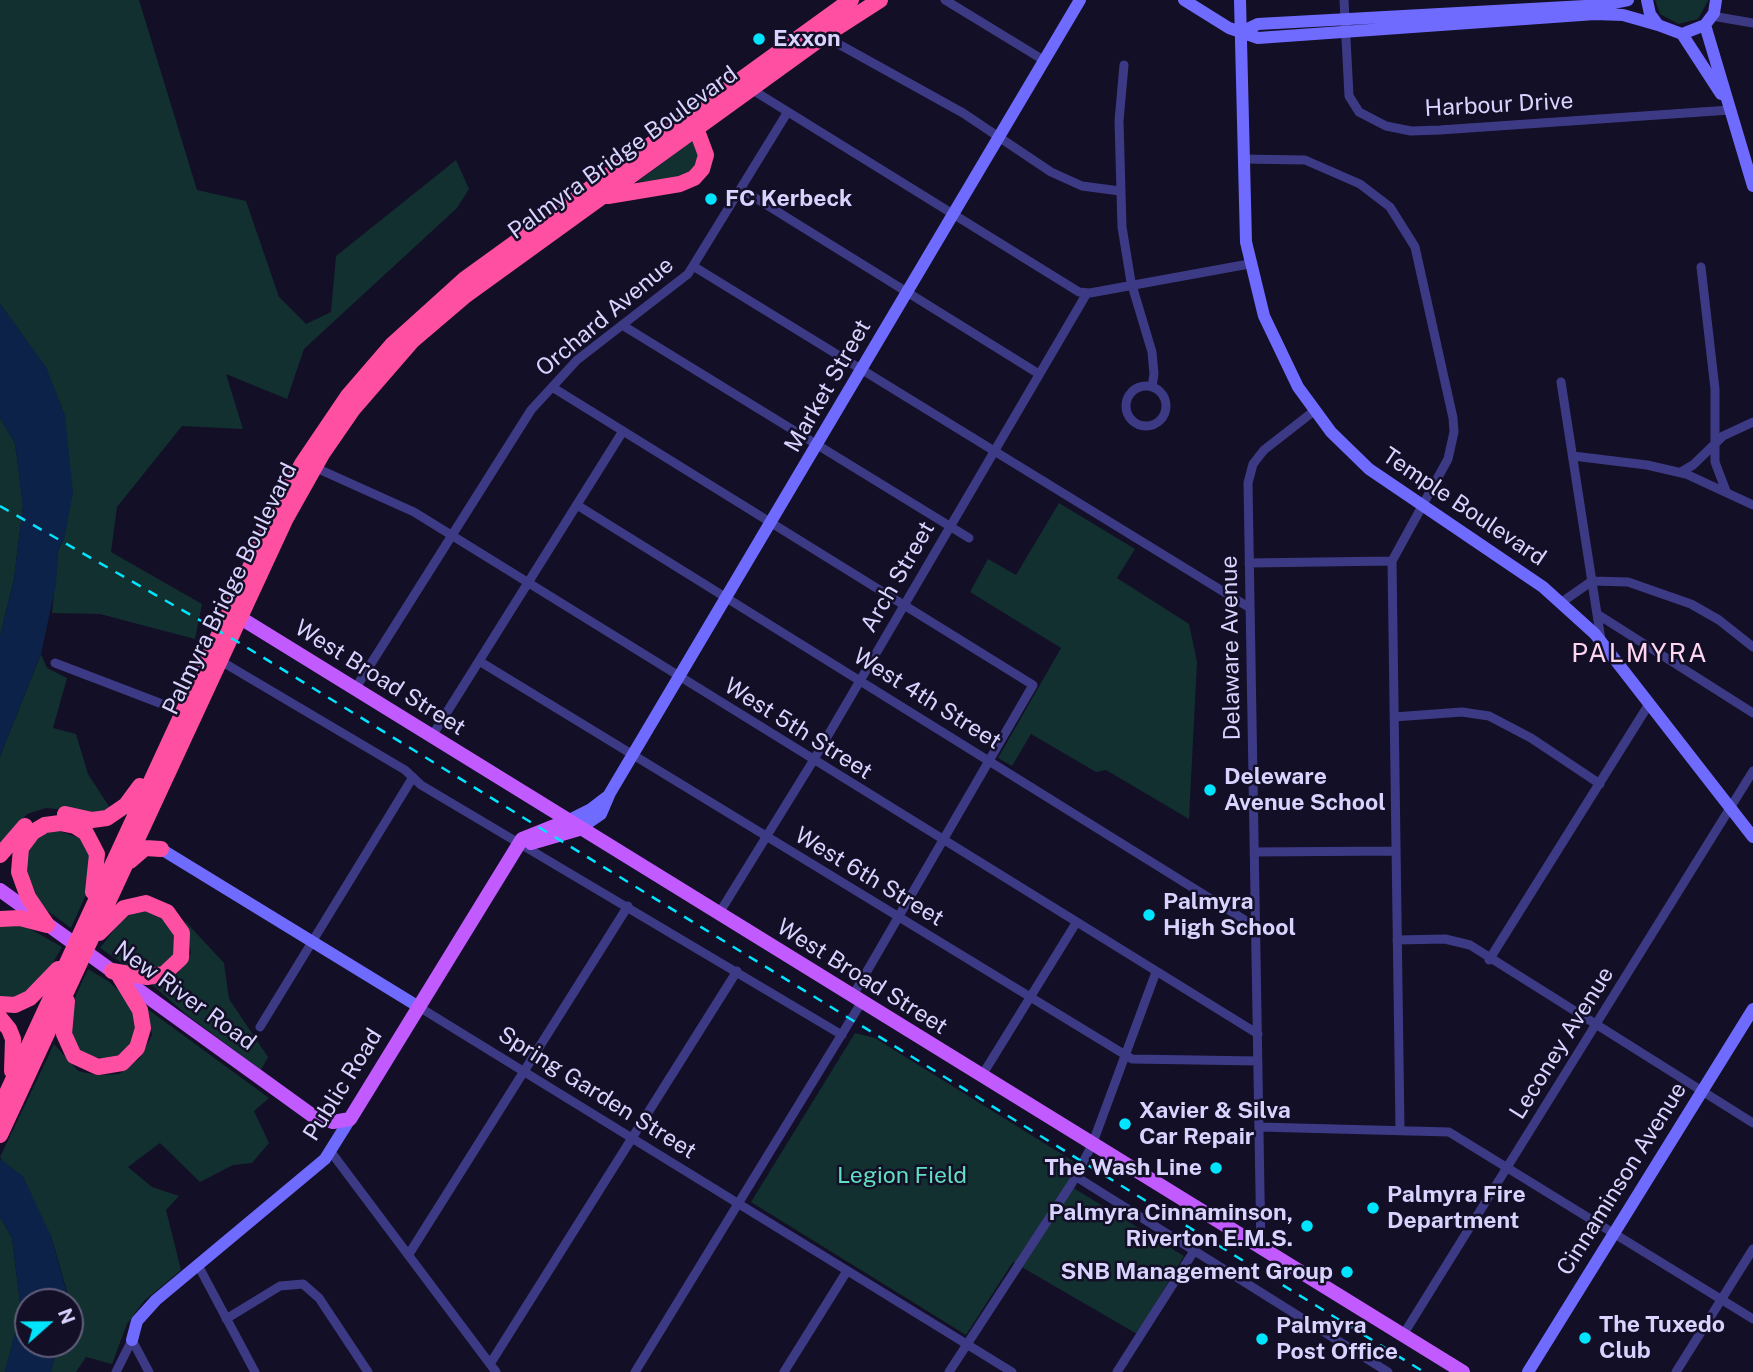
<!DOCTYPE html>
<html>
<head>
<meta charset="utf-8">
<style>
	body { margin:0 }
	#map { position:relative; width:1753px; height:1372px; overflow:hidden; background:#130f26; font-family:"Public Sans",sans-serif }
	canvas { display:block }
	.north { position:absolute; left:14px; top:1288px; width:70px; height:70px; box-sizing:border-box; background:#130f26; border:2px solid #625e7d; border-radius:50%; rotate:69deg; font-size:19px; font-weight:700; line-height:28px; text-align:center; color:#d9d4ff }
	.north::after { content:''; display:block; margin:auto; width:24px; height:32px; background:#00e5ff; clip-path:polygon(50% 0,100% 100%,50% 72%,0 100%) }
</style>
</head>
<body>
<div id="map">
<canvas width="1753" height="1372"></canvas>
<div class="north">N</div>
</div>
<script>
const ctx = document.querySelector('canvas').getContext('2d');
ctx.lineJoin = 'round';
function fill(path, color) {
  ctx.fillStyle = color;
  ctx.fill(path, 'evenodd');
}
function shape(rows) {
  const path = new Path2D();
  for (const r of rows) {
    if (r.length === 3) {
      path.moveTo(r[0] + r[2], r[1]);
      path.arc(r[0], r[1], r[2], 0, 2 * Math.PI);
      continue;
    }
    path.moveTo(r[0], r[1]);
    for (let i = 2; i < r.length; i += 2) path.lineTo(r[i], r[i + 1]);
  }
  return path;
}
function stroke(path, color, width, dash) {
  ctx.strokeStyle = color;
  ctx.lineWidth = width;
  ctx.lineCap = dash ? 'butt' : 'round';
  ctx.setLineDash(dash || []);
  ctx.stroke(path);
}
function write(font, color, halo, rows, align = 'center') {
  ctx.font = font + ' "Public Sans",sans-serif';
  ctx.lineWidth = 5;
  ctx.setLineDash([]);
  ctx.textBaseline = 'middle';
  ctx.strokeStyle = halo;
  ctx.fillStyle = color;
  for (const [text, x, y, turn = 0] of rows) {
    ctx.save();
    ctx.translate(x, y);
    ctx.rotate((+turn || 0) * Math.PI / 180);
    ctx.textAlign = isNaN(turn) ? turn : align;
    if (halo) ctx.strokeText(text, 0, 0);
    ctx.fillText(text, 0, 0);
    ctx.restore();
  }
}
const green = shape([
	[0,0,139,0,197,190,246,201,279,297,306,324,331,312,336,256,456,160,469,189,457,208,304,349,287,399,226,374,243,429,182,426,117,507,111,552,202,604,195,639,100,614,52,613,58,551,65,536,65,416,46,368,0,304],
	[1655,0,1708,0,1708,1,1698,19,1678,24,1660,14],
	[696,138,700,154,695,169,682,179,637,182],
	[0,418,15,443,23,506,14,579,0,636],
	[1059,503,1135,549,1117,578,1189,624,1197,662,1189,819,1106,770,1096,772,1031,734,1012,766,998,758,1061,648,970,592,988,559,1016,575],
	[41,654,47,668,67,678,53,728,76,734,88,774,112,811,101,814,46,808,27,814,0,847,0,756],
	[56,830,83,839,91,855,92,881,71,928,45,909,31,889,25,859,32,841,42,834],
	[142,910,157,913,170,922,177,935,176,954,158,969,131,969,100,948,123,918],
	[185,921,224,963,229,999,268,1057,261,1070,187,1015,150,983,178,973,191,953],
	[20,923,62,947,41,983,22,997,0,997,0,925],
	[88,969,108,981,126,997,137,1017,131,1046,124,1053,109,1059,88,1056,77,1049,71,1036,70,1021,76,995],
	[146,1008,269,1098,254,1111,269,1143,252,1163,233,1165,200,1182,160,1143,128,1167,152,1187,179,1196,166,1210,181,1270,144,1301,127,1324,112,1364,86,1357,76,1372,51,1372,58,1344,70,1344,70,1302,51,1236,0,1157,54,1044,78,1071,97,1075,119,1074,140,1058,152,1035],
	[855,1033,875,1038,1073,1161,1072,1187,1184,1256,1137,1334,1013,1262,966,1335,751,1202],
	[0,1217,12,1238,21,1310,5,1372,0,1372]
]);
const water = shape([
	[0,304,46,367,65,416,73,492,65,536,58,551,56,584,41,654,0,756,0,636,14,579,23,506,15,443,0,418],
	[0,1159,23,1176,51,1236,69,1301,28,1302,28,1344,58,1344,51,1372,5,1372,21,1310,12,1238,0,1217]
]);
const street = shape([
	[945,0,1045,61],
	[1344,0,1349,96,1359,112,1386,126,1411,131,1440,130,1730,110],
	[1712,16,1753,23],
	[824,36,963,113,1051,172,1082,186,1120,191],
	[1124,65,1119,121,1122,227,1131,282,1152,352,1154,374,1152,387],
	[751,89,1079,292,1090,293,1249,264],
	[1243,159,1305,160,1360,184,1390,207,1415,247,1453,418,1454,432,1448,459,1392,561,1400,1129],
	[741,189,1039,374],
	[693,266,1250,608],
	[1701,267,1715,389,1715,462,1726,491],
	[622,325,969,538],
	[1561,382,1601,640],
	[1146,406,20],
	[552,387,1033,685,852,997],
	[1573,456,1647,465,1686,474,1753,505],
	[314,467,414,512,1258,1034],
	[1681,472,1693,465,1723,436,1753,422],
	[577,505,1256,927],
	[1249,563,1392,561],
	[1562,602,1592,581,1628,582,1691,604,1719,620,1753,647],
	[1597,614,1753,713],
	[219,660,405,770,421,785,842,1035],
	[479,661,1132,1059,1258,1061],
	[55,663,183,712],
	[355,689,531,410,577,360,688,274,787,113],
	[1394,717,1462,712,1489,716,1531,738,1600,784],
	[432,736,623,431],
	[1254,852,1396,851],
	[718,915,813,761,1087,293],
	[1397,940,1445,939,1470,945,1753,1123],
	[1489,960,1649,704],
	[419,1007,1012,1372],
	[260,1027,413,777],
	[981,1077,1076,923],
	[1259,1127,1449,1132,1753,1319],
	[331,1152,496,1372],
	[1075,1176,1388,1372],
	[1261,1250,1248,483,1253,464,1264,450,1314,411],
	[409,1254,628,906],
	[199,1267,255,1372],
	[226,1319,280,1286,303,1284,319,1298,368,1372],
	[1403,1335,1753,771],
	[132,1340,149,1372],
	[490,1364,737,971],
	[116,1372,132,1340],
	[635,1372,861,1003],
	[784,1372,847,1271],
	[949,1372,1072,1183,1092,1145,1156,972],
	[1117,1372,1194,1251],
	[1676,1372,1753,1249]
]);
const secondary = shape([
	[1184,0,1229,28,1258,38,1595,14,1623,15,1658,25],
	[1240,0,1246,242,1264,316,1298,387,1331,432,1369,469,1543,587,1595,634,1753,837],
	[1647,0,1650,14,1658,25,1682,34,1705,25,1714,13,1716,0],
	[1705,25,1753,186],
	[1241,32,1258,24,1603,5,1628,0],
	[1682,34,1721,94],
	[567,821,591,809,608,796],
	[579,829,601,814,610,793,1080,0],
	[161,849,419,1007],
	[132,1340,137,1321,156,1300,325,1159,350,1119],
	[1528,1372,1753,1009]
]);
const primary = shape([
	[239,617,1463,1372],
	[531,843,579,829],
	[0,890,313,1116,333,1122,350,1119,522,839,567,821]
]);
const highway = shape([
	[608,196,680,184,694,178,702,169,706,155,696,128],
	[65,814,92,820,107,818,126,805,140,786],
	[0,855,25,826],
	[130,861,145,848,161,849],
	[0,919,20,918,47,925],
	[47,925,28,897,19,872,21,848,33,832,45,825,60,823,75,826,86,833,97,854,93,892],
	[99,933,124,908,146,903,167,912,182,933,181,958,164,974,147,977,112,971],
	[67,1001,64,1034,74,1056,98,1067,122,1063,137,1048,143,1028,140,1010,120,977],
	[0,1004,15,1005,30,998,58,969],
	[0,1018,9,1029,13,1039,12,1071],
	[0,1108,271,522,302,464,348,396,392,345,465,279,851,0],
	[0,1135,286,518,322,454,353,409,412,341,466,295,824,36,880,0]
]);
const rail = shape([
	[0,506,238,642,1424,1372]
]);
const markers = [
	[759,39,7,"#00e5ff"],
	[711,199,7,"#00e5ff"],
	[1210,790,7,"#00e5ff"],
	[1149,915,7,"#00e5ff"],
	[1125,1124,7,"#00e5ff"],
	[1216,1168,7,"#00e5ff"],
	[1373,1208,7,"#00e5ff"],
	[1307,1226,7,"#00e5ff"],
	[1347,1272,7,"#00e5ff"],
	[1585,1338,7,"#00e5ff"],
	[1262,1339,7,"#00e5ff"]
];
const poiNames = [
	["Exxon",773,39],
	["FC Kerbeck",725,199],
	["Deleware",1224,777],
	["Avenue School",1224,803],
	["Palmyra",1163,902],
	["High School",1163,928],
	["Xavier & Silva",1139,1111],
	["Car Repair",1139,1137],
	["The Wash Line",1202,1168,"right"],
	["Palmyra Fire",1387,1195],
	["Department",1387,1221],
	["Palmyra Cinnaminson,",1293,1213,"right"],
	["Riverton E.M.S.",1293,1239,"right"],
	["SNB Management Group",1333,1272,"right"],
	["The Tuxedo",1599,1325],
	["Club",1599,1351],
	["Palmyra",1276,1326],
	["Post Office",1276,1352]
];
const streetNames = [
	["Harbour Drive",1499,105,-3],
	["Palmyra Bridge Boulevard",623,153,-36],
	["Orchard Avenue",605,317,-40],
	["Market Street",828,386,-60],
	["Temple Boulevard",1464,507,34],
	["Arch Street",898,577,-60],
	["Palmyra Bridge Boulevard",230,589,-64],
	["Delaware Avenue",1231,648,-91],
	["West Broad Street",380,678,32],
	["West 4th Street",927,699,32],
	["West 5th Street",798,729,32],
	["West 6th Street",869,877,31],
	["West Broad Street",862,977,32],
	["New River Road",185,996,36],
	["Leconey Avenue",1562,1043,-58],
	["Public Road",343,1085,-58],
	["Spring Garden Street",597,1093,32],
	["Cinnaminson Avenue",1622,1179,-58]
];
const parkNames = [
	["Legion Field",902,1176]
];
const quarterNames = [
	["PALMYRA",1640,654]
];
fill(green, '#12302f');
fill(water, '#0c2248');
stroke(street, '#3d3a85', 9);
stroke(secondary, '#6f6bff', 12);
stroke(primary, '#c25bff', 14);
stroke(highway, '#ff4fa3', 16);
stroke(rail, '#00e5ff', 2.5, [10, 9]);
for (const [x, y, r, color] of markers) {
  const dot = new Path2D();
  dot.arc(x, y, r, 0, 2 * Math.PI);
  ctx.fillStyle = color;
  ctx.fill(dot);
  stroke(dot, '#130f26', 2.5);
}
write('bold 23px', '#d9d4ff', '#130f26', poiNames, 'left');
write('23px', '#d9d4ff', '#130f26', streetNames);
write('23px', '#5fe0c0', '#130f26', parkNames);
ctx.letterSpacing = '2px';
write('26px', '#ffd6f0', '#130f26', quarterNames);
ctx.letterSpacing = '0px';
</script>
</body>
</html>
